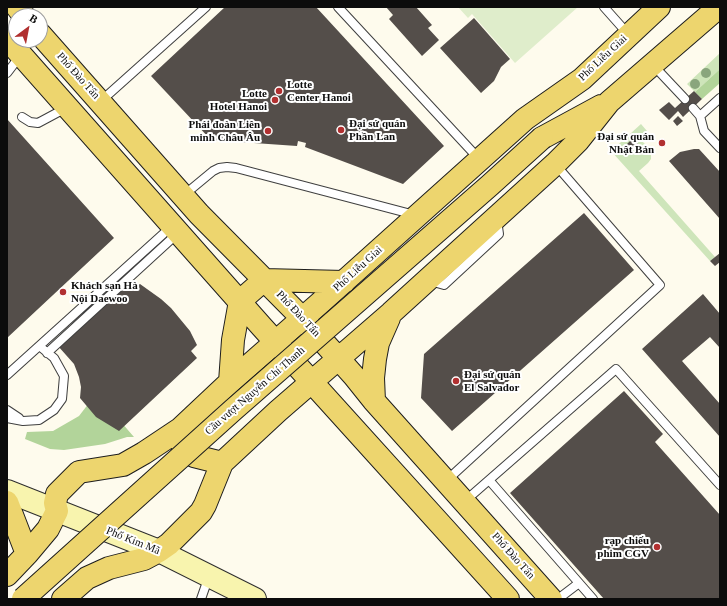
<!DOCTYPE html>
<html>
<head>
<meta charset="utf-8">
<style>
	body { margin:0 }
	#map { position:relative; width:727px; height:606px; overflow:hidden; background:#fefbed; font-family:"Times New Roman",serif }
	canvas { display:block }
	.frame { position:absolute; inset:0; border:8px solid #0c0c0c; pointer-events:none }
	.north { position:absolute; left:8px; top:8px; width:40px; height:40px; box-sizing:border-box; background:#fff; border:1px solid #9e9e9e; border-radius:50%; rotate:32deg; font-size:11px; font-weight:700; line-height:16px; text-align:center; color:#0c0c0c }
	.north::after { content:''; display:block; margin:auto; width:14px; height:18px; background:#b13030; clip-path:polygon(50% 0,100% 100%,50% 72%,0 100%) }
</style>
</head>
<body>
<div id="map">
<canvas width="727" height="606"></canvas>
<div class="frame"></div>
<div class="north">B</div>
</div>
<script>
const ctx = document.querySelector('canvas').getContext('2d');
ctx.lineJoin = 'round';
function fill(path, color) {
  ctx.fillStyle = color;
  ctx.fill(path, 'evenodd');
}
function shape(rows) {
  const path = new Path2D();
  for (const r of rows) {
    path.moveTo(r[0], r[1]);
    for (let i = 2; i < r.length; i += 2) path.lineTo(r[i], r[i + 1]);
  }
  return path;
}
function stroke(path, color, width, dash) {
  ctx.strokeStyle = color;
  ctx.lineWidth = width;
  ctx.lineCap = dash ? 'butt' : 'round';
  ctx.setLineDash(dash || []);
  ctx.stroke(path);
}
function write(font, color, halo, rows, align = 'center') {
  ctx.font = font + ' "Times New Roman",serif';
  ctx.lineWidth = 4;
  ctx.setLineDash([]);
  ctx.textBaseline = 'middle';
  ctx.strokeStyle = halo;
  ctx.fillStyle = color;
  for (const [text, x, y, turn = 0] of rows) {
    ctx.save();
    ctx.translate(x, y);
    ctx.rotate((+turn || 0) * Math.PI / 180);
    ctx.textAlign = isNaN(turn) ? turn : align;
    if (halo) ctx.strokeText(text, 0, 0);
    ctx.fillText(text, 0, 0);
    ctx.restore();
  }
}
const green = shape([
	[720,53,720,69,695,92,687,84],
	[641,124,647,131,639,138,646,145,651,154,651,159,648,163,639,171,715,257,710,261,611,151]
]);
const forest = shape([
	[720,69,720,83,702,99,695,92],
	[95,392,134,437,127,437,105,444,64,450,50,449,25,439,27,432,53,431,79,416,89,403]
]);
const pitch = shape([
	[458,7,578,7,515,63,472,14,468,18]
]);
const building = shape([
	[225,7,316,7,444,146,403,184,305,147,306,143,298,141,297,146,211,140,151,76],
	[386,7,416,7,432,25,428,28,439,40,422,56,389,19,393,15],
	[474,18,510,59,501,67,494,81,481,93,440,48],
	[694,91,702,99,683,117,678,111,669,120,659,110,669,102,675,108],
	[678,116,683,121,677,126,673,121],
	[7,119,114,238,7,338],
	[633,138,638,144,628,153,624,147],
	[694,149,699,149,720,172,720,219,669,161,680,152],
	[584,213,634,270,452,431,421,398,424,354],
	[720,253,720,262,715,266,710,261],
	[127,283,133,289,140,284,161,299,171,308,190,331,197,345,191,351,197,358,119,431,96,417,80,398,81,387,79,377,74,364,58,346],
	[703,294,720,314,720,348,710,337,682,361,720,404,720,437,642,349],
	[624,391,663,434,655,442,720,515,720,599,604,599,510,493]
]);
const lane = shape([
	[338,7,479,159],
	[604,7,628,34],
	[653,65,685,99],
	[7,73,20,56],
	[101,101,206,7],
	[693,108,700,116,704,131,720,148],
	[700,116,720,98],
	[22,117,30,122,38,123,66,108],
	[184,195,213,171,219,168,227,167,236,168,415,215],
	[430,281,444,285,499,234,497,220],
	[47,353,178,233],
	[7,375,172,226],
	[7,410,19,418],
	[7,418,23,421,39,420,54,410,62,399,64,376,54,358,43,349],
	[489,480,593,599],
	[446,481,660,285,555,164],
	[465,501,616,369,720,485],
	[201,599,209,576],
	[558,599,579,583]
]);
const secondary = shape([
	[7,491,159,551,255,599]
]);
const primary = shape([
	[17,7,24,16],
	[40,34,199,214,303,319,354,376,374,401,551,599],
	[7,39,262,327,508,599],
	[542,138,601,106],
	[230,382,233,340,240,301,264,280,344,282],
	[374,401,373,378,375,359,378,343,389,318],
	[180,436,183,447,194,456,222,463],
	[7,502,27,554],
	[7,575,27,554,48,529,57,511,55,503,57,494,79,472,123,465,144,453,180,429,230,382,320,303,525,119,582,79,659,7],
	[63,599,87,578,109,568,144,559,159,551,169,544,201,512,205,505,222,463,278,411,391,313,555,164,578,141,609,102,719,7]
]);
const primaryBridge = shape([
	[23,599,233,410,489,186,542,138]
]);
const trees = [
	[706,73],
	[695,84]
];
const markers = [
	[279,91,4,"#b13030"],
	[275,100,4,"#b13030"],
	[341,130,4,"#b13030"],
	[268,131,4,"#b13030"],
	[662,143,4,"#b13030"],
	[63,292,4,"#b13030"],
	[456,381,4,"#b13030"],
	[657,547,4,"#b13030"]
];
const streetNames = [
	["Phố Liễu Giai",603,58,-43],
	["Phố Đào Tấn",78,76,48],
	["Phố Liễu Giai",358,269,-42],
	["Phố Đào Tấn",298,314,47],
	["Cầu vượt Nguyễn Chí Thanh",255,391,-41],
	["Phố Kim Mã",133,541,22],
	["Phố Đào Tấn",513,556,48]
];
const poiNames = [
	["Lotte",287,85],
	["Center Hanoi",287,98],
	["Lotte",267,94,"right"],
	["Hotel Hanoi",267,107,"right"],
	["Đại sứ quán",349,124],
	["Phần Lan",349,137],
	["Phái đoàn Liên",260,125,"right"],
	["minh Châu Âu",260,138,"right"],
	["Đại sứ quán",654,137,"right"],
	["Nhật Bản",654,150,"right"],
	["Khách sạn Hà",71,286],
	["Nội Daewoo",71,299],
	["Đại sứ quán",464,375],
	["El Salvador",464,388],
	["rạp chiếu",649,541,"right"],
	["phim CGV",649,554,"right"]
];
fill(green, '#cee5ba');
fill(forest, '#b2d49a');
fill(pitch, '#dfedcb');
fill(building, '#544e4a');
stroke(lane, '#3f3f3f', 10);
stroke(secondary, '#2e2e2e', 24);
stroke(primary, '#1d1d1d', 24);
stroke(lane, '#fff', 8);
stroke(secondary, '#f8f4ae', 22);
stroke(primary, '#edd56e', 22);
stroke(primaryBridge, '#1d1d1d', 24, []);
stroke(primaryBridge, '#edd56e', 22);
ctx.fillStyle = '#8aa57d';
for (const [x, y] of trees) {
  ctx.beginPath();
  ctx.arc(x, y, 5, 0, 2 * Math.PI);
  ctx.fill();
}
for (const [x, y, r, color] of markers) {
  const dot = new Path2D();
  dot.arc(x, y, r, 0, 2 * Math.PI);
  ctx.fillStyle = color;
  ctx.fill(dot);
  stroke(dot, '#fff', 1.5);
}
write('11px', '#0c0c0c', '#fff', streetNames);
write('bold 11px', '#0c0c0c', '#fff', poiNames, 'left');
</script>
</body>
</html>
